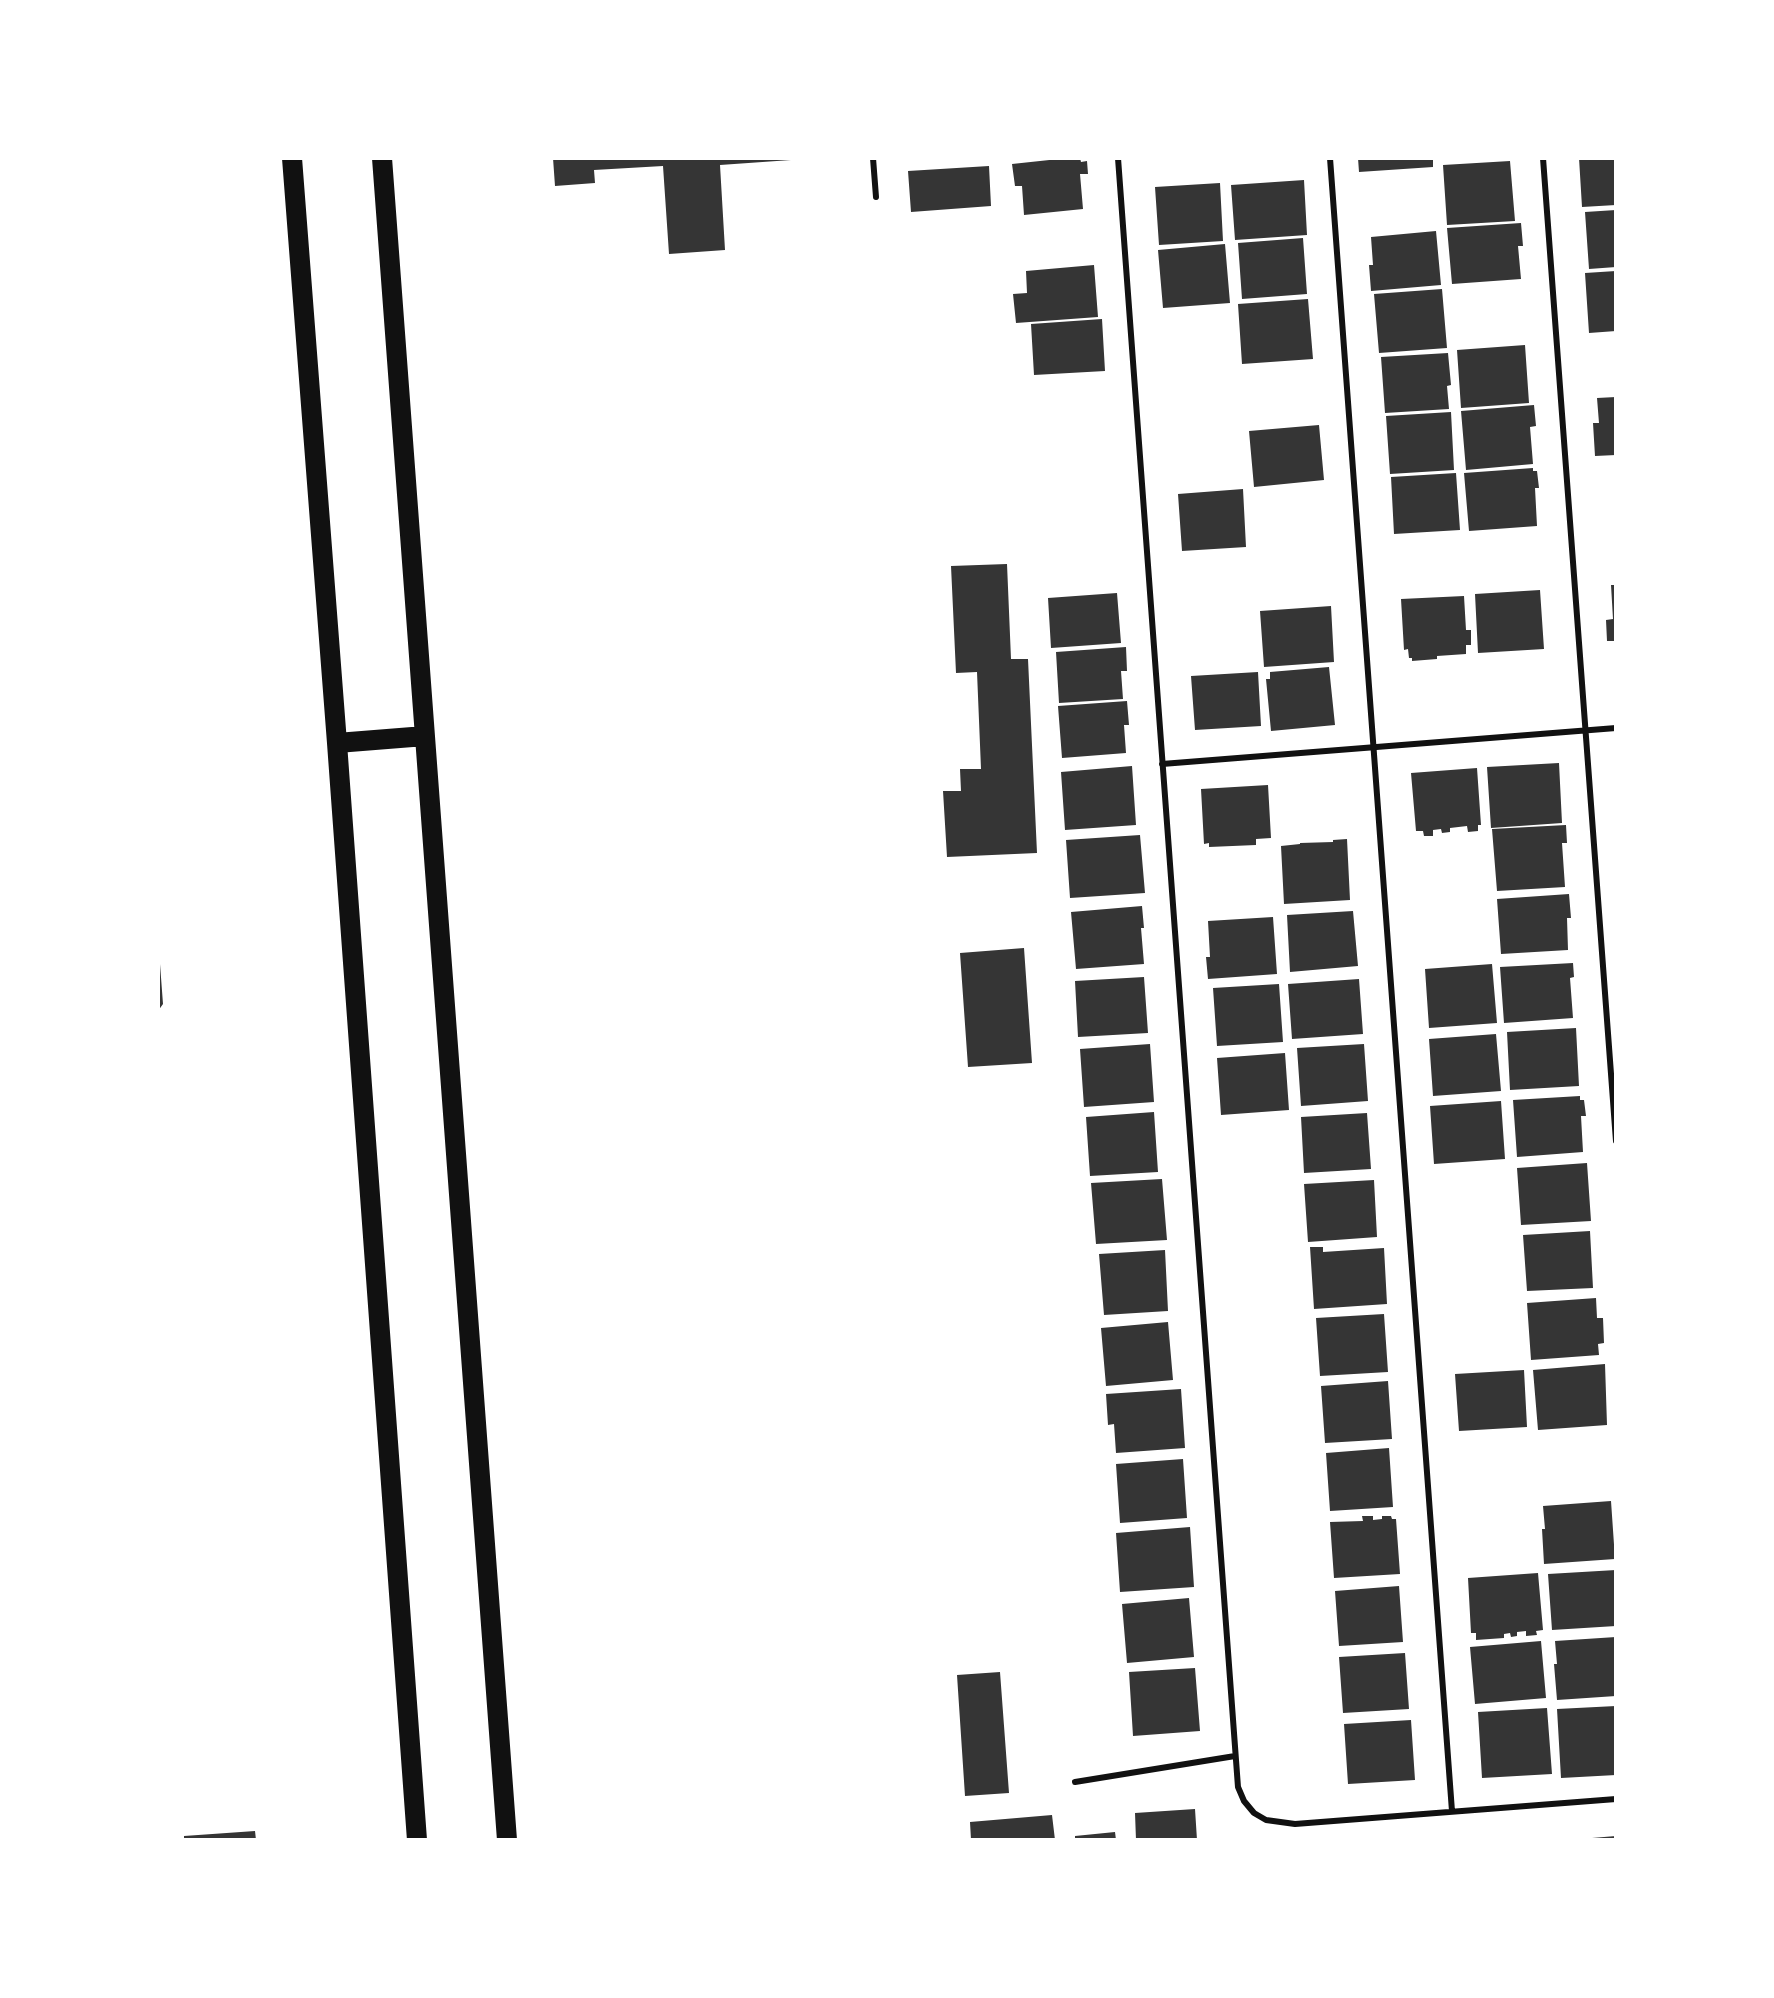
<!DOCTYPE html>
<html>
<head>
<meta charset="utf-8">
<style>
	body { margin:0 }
	#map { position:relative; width:1774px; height:1998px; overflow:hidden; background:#fff; font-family:Manrope,sans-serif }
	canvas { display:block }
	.frame { position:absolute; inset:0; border:160px solid #fff; pointer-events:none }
</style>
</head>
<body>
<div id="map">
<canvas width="1774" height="1998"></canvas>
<div class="frame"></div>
</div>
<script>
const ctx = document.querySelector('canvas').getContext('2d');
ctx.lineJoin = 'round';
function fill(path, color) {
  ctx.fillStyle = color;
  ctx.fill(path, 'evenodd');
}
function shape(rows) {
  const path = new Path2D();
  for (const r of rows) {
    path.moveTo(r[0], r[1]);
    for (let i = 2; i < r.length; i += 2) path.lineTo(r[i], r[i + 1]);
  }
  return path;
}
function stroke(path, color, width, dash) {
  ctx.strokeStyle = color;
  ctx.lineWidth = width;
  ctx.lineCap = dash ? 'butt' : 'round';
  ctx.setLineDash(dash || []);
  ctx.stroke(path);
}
const building = shape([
	[553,158,790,158,791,160,720,165,725,250,669,254,663,166,594,170,595,183,555,186],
	[1068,158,1080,158,1081,162,1087,161,1088,174,1080,174,1083,209,1024,215,1022,186,1015,186,1012,164],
	[1358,158,1433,158,1433,167,1359,172],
	[1579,158,1616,158,1616,205,1582,207],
	[1510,161,1515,221,1447,225,1443,165],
	[989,166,991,206,911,212,908,171],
	[1304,180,1307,235,1235,240,1231,185],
	[1220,183,1223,241,1159,245,1155,187],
	[1616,210,1616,267,1589,269,1585,212],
	[1521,223,1523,246,1518,246,1521,279,1452,284,1447,228],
	[1436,231,1441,285,1371,291,1369,265,1373,265,1371,237],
	[1303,238,1307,294,1242,299,1238,243],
	[1225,244,1230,303,1163,308,1158,250],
	[1094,265,1098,317,1016,323,1013,294,1027,293,1026,271],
	[1616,271,1616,331,1589,333,1585,273],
	[1442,289,1447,348,1379,353,1374,294],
	[1308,299,1313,359,1242,364,1238,304],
	[1102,319,1105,371,1034,375,1031,324],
	[1525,345,1529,403,1461,408,1457,350],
	[1448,353,1451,385,1447,386,1449,409,1385,413,1381,357],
	[1616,397,1616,455,1595,456,1593,423,1599,423,1597,398],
	[1534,405,1536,426,1530,427,1533,464,1466,470,1461,411],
	[1451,412,1454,470,1390,474,1386,416],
	[1319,425,1324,480,1254,487,1249,431],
	[1533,468,1533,471,1537,471,1539,488,1535,488,1537,526,1469,531,1464,473],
	[1456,473,1460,530,1394,534,1391,477],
	[1243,489,1246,547,1182,551,1178,494],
	[1007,564,1011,659,1028,659,1037,853,947,857,943,791,961,791,960,769,981,769,977,672,956,673,951,566],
	[1611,585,1616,585,1616,641,1607,641,1606,620,1613,619],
	[1540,590,1544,649,1478,653,1475,594],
	[1117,593,1121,643,1051,648,1048,598],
	[1464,596,1466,630,1471,630,1471,645,1466,645,1466,654,1437,656,1437,659,1412,661,1412,658,1409,658,1408,649,1404,650,1401,599],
	[1331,606,1334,662,1264,667,1260,611],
	[1126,647,1127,671,1121,671,1123,699,1059,703,1056,652],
	[1329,667,1335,725,1271,731,1266,679,1270,679,1270,672],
	[1258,672,1261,726,1195,730,1191,676],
	[1127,701,1129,725,1124,725,1126,753,1062,758,1058,706],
	[1559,763,1562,823,1491,828,1487,767],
	[1132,766,1136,825,1065,830,1061,772],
	[1477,768,1481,825,1478,825,1478,831,1468,832,1467,826,1450,828,1450,832,1442,833,1441,829,1433,830,1433,836,1424,836,1423,831,1416,831,1411,773],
	[1268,785,1271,838,1256,839,1256,845,1209,847,1209,843,1204,844,1201,789],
	[1566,825,1567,843,1562,843,1565,887,1497,891,1492,829],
	[1140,835,1145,893,1070,898,1066,840],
	[1347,839,1350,900,1284,904,1281,846,1300,844,1300,843,1333,842,1333,840],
	[1569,894,1571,918,1567,918,1568,950,1501,954,1497,899],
	[1142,906,1144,928,1141,928,1144,964,1076,969,1071,912],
	[1353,911,1358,966,1290,972,1287,915],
	[1273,917,1277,974,1208,979,1206,957,1210,957,1208,921],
	[1024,948,1032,1063,968,1067,960,953],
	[1573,963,1574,977,1570,978,1573,1018,1504,1023,1500,967],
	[160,964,163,1004,158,1011,158,965],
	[1492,964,1497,1023,1429,1028,1425,969],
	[1144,977,1148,1033,1078,1037,1075,981],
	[1359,979,1363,1034,1292,1039,1288,984],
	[1279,984,1283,1042,1217,1046,1213,988],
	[1576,1028,1579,1086,1510,1090,1507,1032],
	[1496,1034,1501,1091,1433,1096,1429,1039],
	[1150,1044,1154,1102,1084,1107,1080,1049],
	[1364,1044,1368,1101,1301,1106,1297,1048],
	[1285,1053,1289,1110,1221,1115,1217,1058],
	[1580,1096,1580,1100,1584,1100,1586,1116,1581,1116,1583,1152,1517,1157,1513,1100],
	[1501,1101,1505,1159,1434,1164,1430,1106],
	[1154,1112,1158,1172,1090,1176,1086,1117],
	[1367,1113,1371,1169,1304,1173,1301,1117],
	[1587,1163,1591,1221,1521,1225,1517,1168],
	[1162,1179,1167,1240,1096,1244,1091,1183],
	[1374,1180,1377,1237,1308,1242,1304,1184],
	[1590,1231,1593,1288,1527,1291,1523,1235],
	[1310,1247,1323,1247,1323,1252,1384,1248,1387,1304,1314,1309],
	[1165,1250,1168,1311,1104,1315,1099,1254],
	[1596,1298,1597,1318,1603,1318,1604,1343,1598,1344,1599,1355,1531,1360,1527,1303],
	[1384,1314,1388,1372,1320,1376,1316,1318],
	[1168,1322,1173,1380,1106,1386,1101,1328],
	[1605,1364,1607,1425,1538,1430,1533,1370],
	[1524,1370,1527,1427,1459,1431,1455,1374],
	[1388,1381,1392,1439,1325,1443,1321,1386],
	[1181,1389,1185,1448,1116,1453,1114,1424,1108,1425,1106,1394],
	[1389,1448,1393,1507,1330,1511,1326,1453],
	[1183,1459,1187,1518,1120,1523,1116,1464],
	[1611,1501,1615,1559,1544,1564,1542,1529,1545,1529,1543,1506],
	[1362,1516,1373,1516,1373,1520,1382,1519,1382,1516,1391,1516,1392,1519,1396,1519,1400,1574,1334,1578,1330,1522,1363,1521],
	[1190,1527,1194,1587,1120,1592,1116,1533],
	[1616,1570,1616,1626,1552,1630,1548,1574],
	[1538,1573,1543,1630,1536,1631,1537,1635,1526,1636,1526,1631,1517,1632,1517,1636,1511,1637,1510,1633,1504,1634,1504,1638,1476,1640,1476,1633,1471,1633,1468,1578],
	[1399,1586,1403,1642,1339,1646,1335,1591],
	[1189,1598,1194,1657,1127,1663,1122,1604],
	[1616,1637,1616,1696,1557,1700,1554,1664,1557,1664,1555,1641],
	[1541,1641,1546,1698,1475,1704,1470,1647],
	[1405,1653,1409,1709,1343,1713,1339,1657],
	[1195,1668,1200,1731,1133,1736,1129,1672],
	[1000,1672,1009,1793,965,1796,957,1675],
	[1616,1706,1616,1775,1561,1778,1557,1709],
	[1547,1708,1552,1774,1482,1778,1478,1712],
	[1411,1720,1415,1780,1348,1784,1344,1724],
	[1195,1809,1197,1840,1136,1840,1135,1813],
	[1052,1815,1055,1840,971,1840,970,1822],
	[255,1831,256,1840,184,1840,184,1836],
	[1115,1832,1116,1840,1075,1840,1075,1836],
	[1616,1836,1616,1840,1592,1840,1592,1838]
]);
const service = shape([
	[873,158,876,197],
	[1118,158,1238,1787,1244,1801,1254,1813,1266,1820,1295,1824,1616,1799],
	[1330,158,1452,1811],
	[1543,158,1616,1141],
	[1162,764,1616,728],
	[1075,1782,1235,1756]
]);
const primary = shape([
	[292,158,337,743,417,1840],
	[382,158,507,1840],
	[337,743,425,736]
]);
fill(building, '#353535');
stroke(service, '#111', 6);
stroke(primary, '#111', 20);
</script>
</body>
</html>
